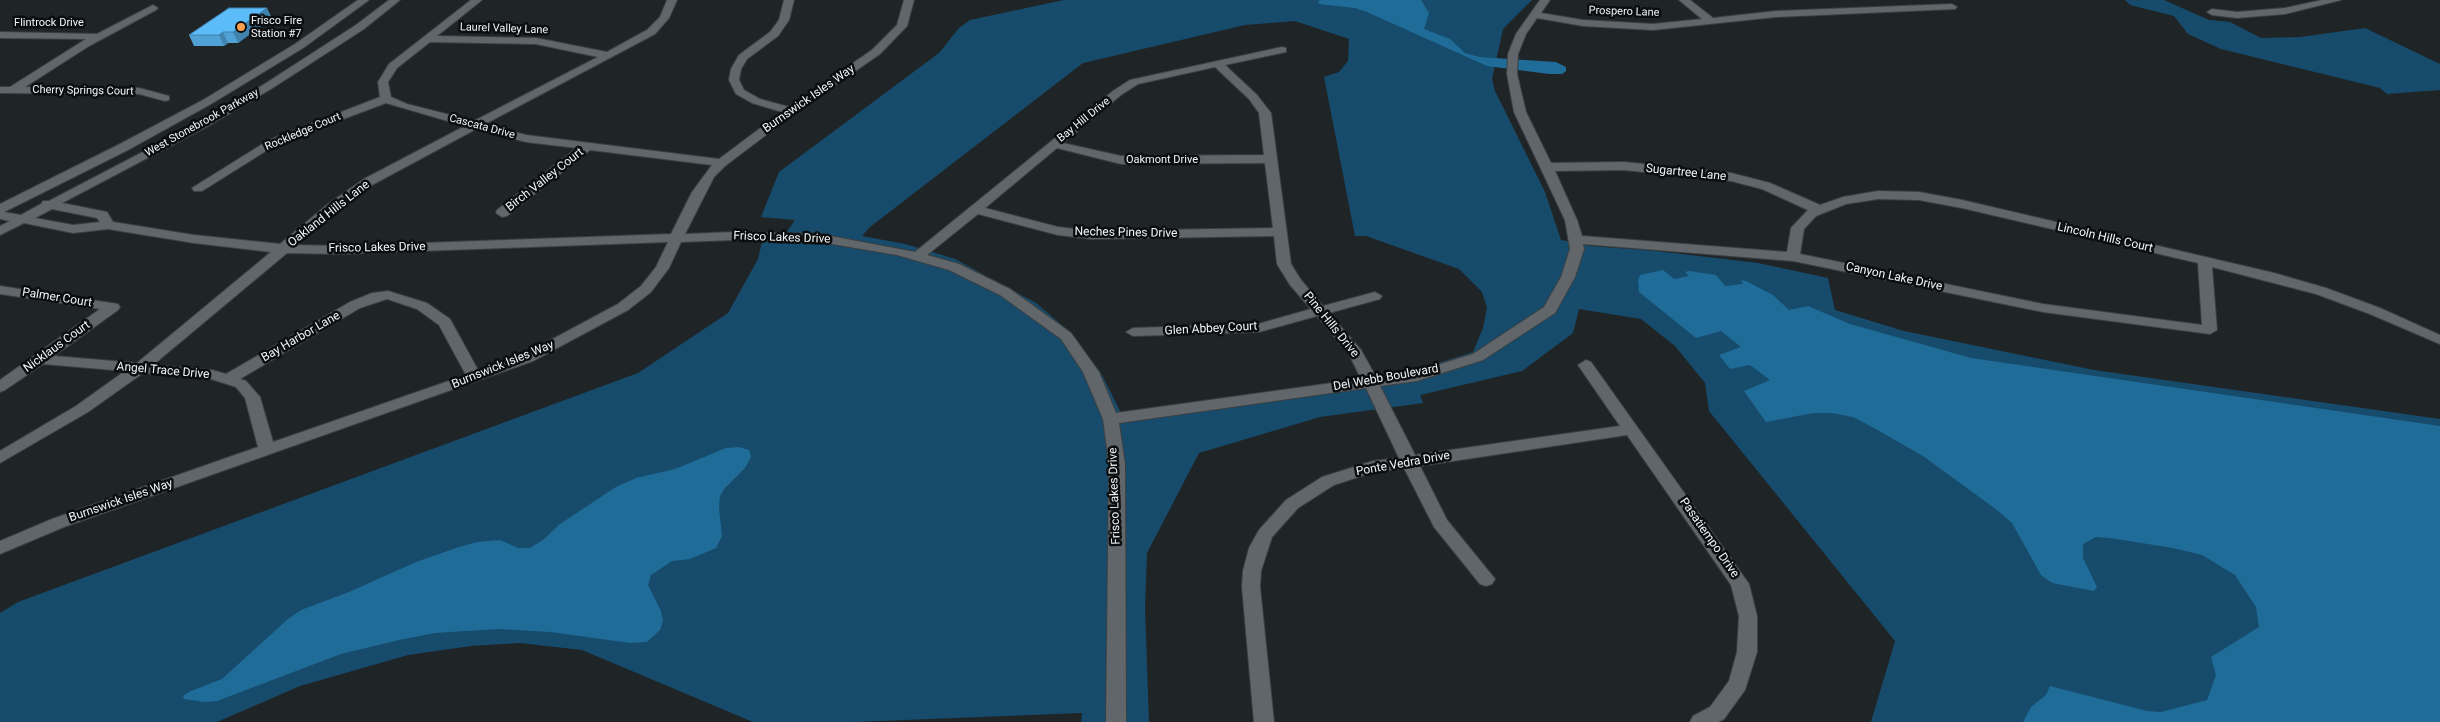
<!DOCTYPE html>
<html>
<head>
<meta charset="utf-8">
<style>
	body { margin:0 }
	canvas { display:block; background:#1f2427 }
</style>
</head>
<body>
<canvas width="2440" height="722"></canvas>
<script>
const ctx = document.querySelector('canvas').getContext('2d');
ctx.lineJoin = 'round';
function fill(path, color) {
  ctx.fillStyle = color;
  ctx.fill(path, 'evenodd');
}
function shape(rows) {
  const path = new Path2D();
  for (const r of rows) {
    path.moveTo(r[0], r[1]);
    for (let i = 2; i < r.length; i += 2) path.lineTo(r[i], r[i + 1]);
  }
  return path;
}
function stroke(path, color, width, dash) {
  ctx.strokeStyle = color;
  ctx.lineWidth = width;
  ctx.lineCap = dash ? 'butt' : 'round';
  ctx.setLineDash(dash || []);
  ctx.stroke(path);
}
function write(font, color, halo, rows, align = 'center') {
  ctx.font = font + ' Roboto,sans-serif';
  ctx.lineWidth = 5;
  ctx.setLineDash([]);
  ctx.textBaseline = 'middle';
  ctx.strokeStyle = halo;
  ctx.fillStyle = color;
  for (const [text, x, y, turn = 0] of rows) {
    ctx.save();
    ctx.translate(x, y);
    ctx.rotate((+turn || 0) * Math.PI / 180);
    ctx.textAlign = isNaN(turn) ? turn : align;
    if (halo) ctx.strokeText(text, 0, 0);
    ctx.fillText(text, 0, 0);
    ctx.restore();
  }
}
const green = shape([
	[1064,0,1532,0,1503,29,1492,79,1495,91,1545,192,1561,240,1591,246,1656,251,1758,263,1828,278,1835,310,1904,331,2094,370,2440,419,2440,722,1871,722,1895,641,1709,411,1705,383,1675,346,1641,319,1579,309,1573,333,1522,371,1420,395,1423,403,1320,417,1199,453,1147,553,1145,608,1149,722,1081,722,1082,713,854,722,753,722,582,650,520,643,471,646,408,655,300,686,217,722,0,722,0,613,18,602,638,373,728,313,758,259,762,242,780,242,795,220,761,217,779,172,939,53,959,28,970,20],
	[1295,21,1349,39,1348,61,1339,72,1324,77,1355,236,1366,236,1459,269,1482,292,1487,308,1483,328,1473,352,1407,373,1121,413,1101,373,1070,332,1036,303,955,259,905,244,862,236,870,227,1083,63,1245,25],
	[2125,0,2164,0,2209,20,2230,22,2261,38,2300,37,2365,28,2440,64,2440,90,2387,94,2380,88,2221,49,2188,34,2174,16,2130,5]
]);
const water = shape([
	[1322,0,1421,0,1429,13,1424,29,1450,39,1465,53,1479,57,1556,62,1566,67,1566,71,1562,74,1549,74,1487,66,1367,12,1355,8,1319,4,1318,1],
	[1663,270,1674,279,1689,276,1685,272,1689,271,1716,275,1725,286,1743,284,1741,280,1746,281,1773,295,1789,310,1808,306,1850,324,1971,358,2440,426,2440,722,2023,722,2031,707,2046,695,2050,686,2147,711,2161,712,2207,700,2216,675,2211,657,2259,627,2256,607,2235,575,2202,555,2173,548,2110,538,2096,537,2083,544,2083,558,2097,587,2094,591,2052,583,2041,575,2012,523,1997,510,1923,456,1874,428,1853,417,1832,413,1813,413,1766,422,1744,391,1770,380,1750,365,1730,369,1719,355,1741,347,1721,331,1696,338,1639,292,1638,280,1640,275],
	[739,447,749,450,751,457,745,468,725,488,720,496,719,508,722,536,716,548,690,559,672,561,651,575,648,585,661,611,663,621,660,630,647,642,630,643,550,632,498,629,435,633,399,640,341,654,217,701,204,702,184,699,183,696,191,691,222,679,288,619,301,610,349,592,416,562,459,547,477,542,500,540,518,548,530,548,543,540,560,524,616,487,636,478,675,469,726,448]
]);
const minor = shape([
	[358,0,369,0,303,48,211,104,128,150,4,212,21,215,41,204,43,201,49,201,202,121,263,85,356,25,389,0,400,0,364,29,271,89,210,125,62,203,107,212,113,222,194,235,280,244,328,204,364,179,465,126,386,103,277,144,202,191,194,191,192,188,269,140,380,97,378,82,389,64,471,0,482,0,437,36,536,38,607,52,647,30,660,17,667,0,677,0,669,18,655,34,485,124,526,135,719,159,782,112,752,103,736,94,729,80,731,69,739,55,770,32,779,20,784,0,794,0,789,20,778,36,747,59,741,69,739,80,744,90,760,99,789,107,872,50,897,25,904,0,914,0,907,26,880,54,795,113,725,166,714,177,685,234,734,232,820,234,915,252,1113,91,1130,80,1282,47,1286,48,1286,52,1225,65,1257,95,1271,113,1291,264,1301,280,1323,306,1375,292,1382,296,1380,299,1329,313,1361,350,1376,377,1415,372,1473,354,1544,307,1561,277,1570,249,1565,220,1514,112,1507,74,1508,54,1516,34,1540,0,1550,0,1541,13,1583,20,1653,24,1702,19,1679,0,1690,0,1713,18,1776,11,1952,4,1957,7,1955,9,1776,17,1653,30,1583,26,1537,18,1526,34,1518,54,1517,74,1526,112,1551,163,1624,162,1731,173,1770,183,1820,205,1843,197,1878,191,1919,192,1962,200,2274,273,2326,288,2380,308,2440,335,2440,344,2370,314,2316,294,2212,267,2217,330,2210,334,2043,312,1793,261,1583,244,1584,249,1575,277,1555,313,1483,360,1417,381,1380,386,1415,455,1620,426,1578,365,1586,360,1591,362,1749,584,1757,616,1757,652,1745,690,1724,719,1718,722,1690,722,1693,716,1710,707,1729,681,1737,652,1739,616,1731,585,1627,435,1420,466,1447,520,1495,579,1492,584,1486,586,1480,584,1434,527,1404,468,1374,472,1334,485,1298,508,1272,537,1261,571,1260,587,1274,722,1254,722,1242,587,1243,571,1249,548,1259,530,1286,500,1322,477,1373,461,1399,458,1366,388,1119,423,1125,464,1126,722,1106,722,1109,464,1103,419,1083,372,1061,339,1000,295,949,270,897,255,820,242,734,240,681,242,669,268,651,292,628,310,533,361,64,527,0,554,0,541,52,519,258,447,245,398,236,387,211,379,143,373,88,412,0,463,0,451,76,406,125,371,43,364,5,390,0,392,0,380,100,309,0,294,0,286,118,304,120,307,118,310,54,356,137,363,271,252,194,243,108,229,73,233,24,223,0,235,0,226,10,221,0,219,0,204,120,144,203,100,295,44,358,0],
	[430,42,536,44,598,57,474,121,407,104,391,97,388,82,397,68,430,42],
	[1215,67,1249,99,1259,113,1264,155,1121,156,1063,143,1121,95,1138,84,1215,67],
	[476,129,526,142,577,148,497,210,496,213,502,217,507,216,590,150,712,165,692,192,671,234,340,246,296,245,338,210,372,185,476,129],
	[1057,148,1121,164,1265,163,1273,228,1092,231,1058,227,985,208,1057,148],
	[1624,170,1731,181,1762,189,1808,210,1791,228,1787,252,1582,236,1577,220,1555,171,1624,170],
	[1878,199,1919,200,1962,208,2198,263,2202,325,2043,304,1800,254,1804,229,1816,216,1846,204,1878,199],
	[52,209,97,218,100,222,73,225,35,218,52,209],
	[978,214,1058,235,1092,239,1274,236,1277,264,1290,285,1311,309,1258,324,1133,328,1126,332,1133,336,1259,332,1317,316,1349,354,1361,379,1116,413,1099,372,1071,333,1010,289,959,264,927,255,978,214],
	[668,242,656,267,641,286,618,304,523,355,478,370,450,319,427,303,388,291,372,293,350,302,226,374,212,370,153,365,287,253,340,254,668,242],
	[387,299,417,309,439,325,466,375,273,442,260,397,246,381,240,379,360,308,387,299],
	[2322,0,2341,0,2285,14,2237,18,2212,15,2207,12,2212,9,2237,12,2285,8,2322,0],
	[153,5,158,8,156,10,89,46,25,87,139,88,169,96,169,100,165,101,139,94,0,93,0,87,10,87,86,39,0,38,0,32,97,34,153,5]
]);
const wall = shape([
	[272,18,238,43,228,43,224,46,194,46,189,35]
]);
const shadedWall = shape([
	[267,8,272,18,238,43,233,32],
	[223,32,228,43,224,46,219,35]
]);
const building = shape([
	[229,8,267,8,233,32,223,32,219,35,189,35,229,8]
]);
const markers = [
	[241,27,5,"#fa9f4e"]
];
const farStreetnames = [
	["Prospero Lane",1624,12,2],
	["Flintrock Drive",49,23],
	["Laurel Valley Lane",504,29,2],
	["Cherry Springs Court",83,91,1],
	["Bay Hill Drive",1084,120,-39],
	["West Stonebrook Parkway",202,123,-29],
	["Cascata Drive",482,127,15],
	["Rockledge Court",303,132,-23],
	["Oakmont Drive",1162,160]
];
const farPoinames = [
	["Frisco Fire",251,21],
	["Station #7",251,34]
];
const streetNames = [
	["Burnswick Isles Way",809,99,-35],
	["Sugartree Lane",1686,173,6],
	["Birch Valley Court",545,180,-38],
	["Oakland Hills Lane",329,214,-38],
	["Neches Pines Drive",1126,233,1],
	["Frisco Lakes Drive",782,238,2],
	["Lincoln Hills Court",2105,238,13],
	["Frisco Lakes Drive",377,248,-1],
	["Canyon Lake Drive",1894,277,12],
	["Palmer Court",57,298,9],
	["Pine Hills Drive",1331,325,51],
	["Glen Abbey Court",1211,329,-3],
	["Bay Harbor Lane",301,337,-30],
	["Nicklaus Court",57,347,-36],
	["Burnswick Isles Way",503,365,-22],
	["Angel Trace Drive",163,371,5],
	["Del Webb Boulevard",1386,378,-10],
	["Ponte Vedra Drive",1403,464,-10],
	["Frisco Lakes Drive",1115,496,-92],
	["Burnswick Isles Way",121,501,-19],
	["Pasatiempo Drive",1709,538,55]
];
fill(green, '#164b6b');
fill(water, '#206c99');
stroke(minor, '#3c4043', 2);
fill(minor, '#61666a');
fill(wall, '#4fa1d6');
fill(shadedWall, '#4083ae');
fill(building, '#5cbbf9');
stroke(building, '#4083ae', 1);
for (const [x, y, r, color] of markers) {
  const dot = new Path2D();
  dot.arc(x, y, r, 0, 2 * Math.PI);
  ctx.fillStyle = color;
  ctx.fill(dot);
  stroke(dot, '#0b0d0e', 2);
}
write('11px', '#f2f5f7', '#0b0d0e', farStreetnames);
write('11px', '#f2f5f7', '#0b0d0e', farPoinames, 'left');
write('12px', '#f2f5f7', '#0b0d0e', streetNames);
</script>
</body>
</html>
